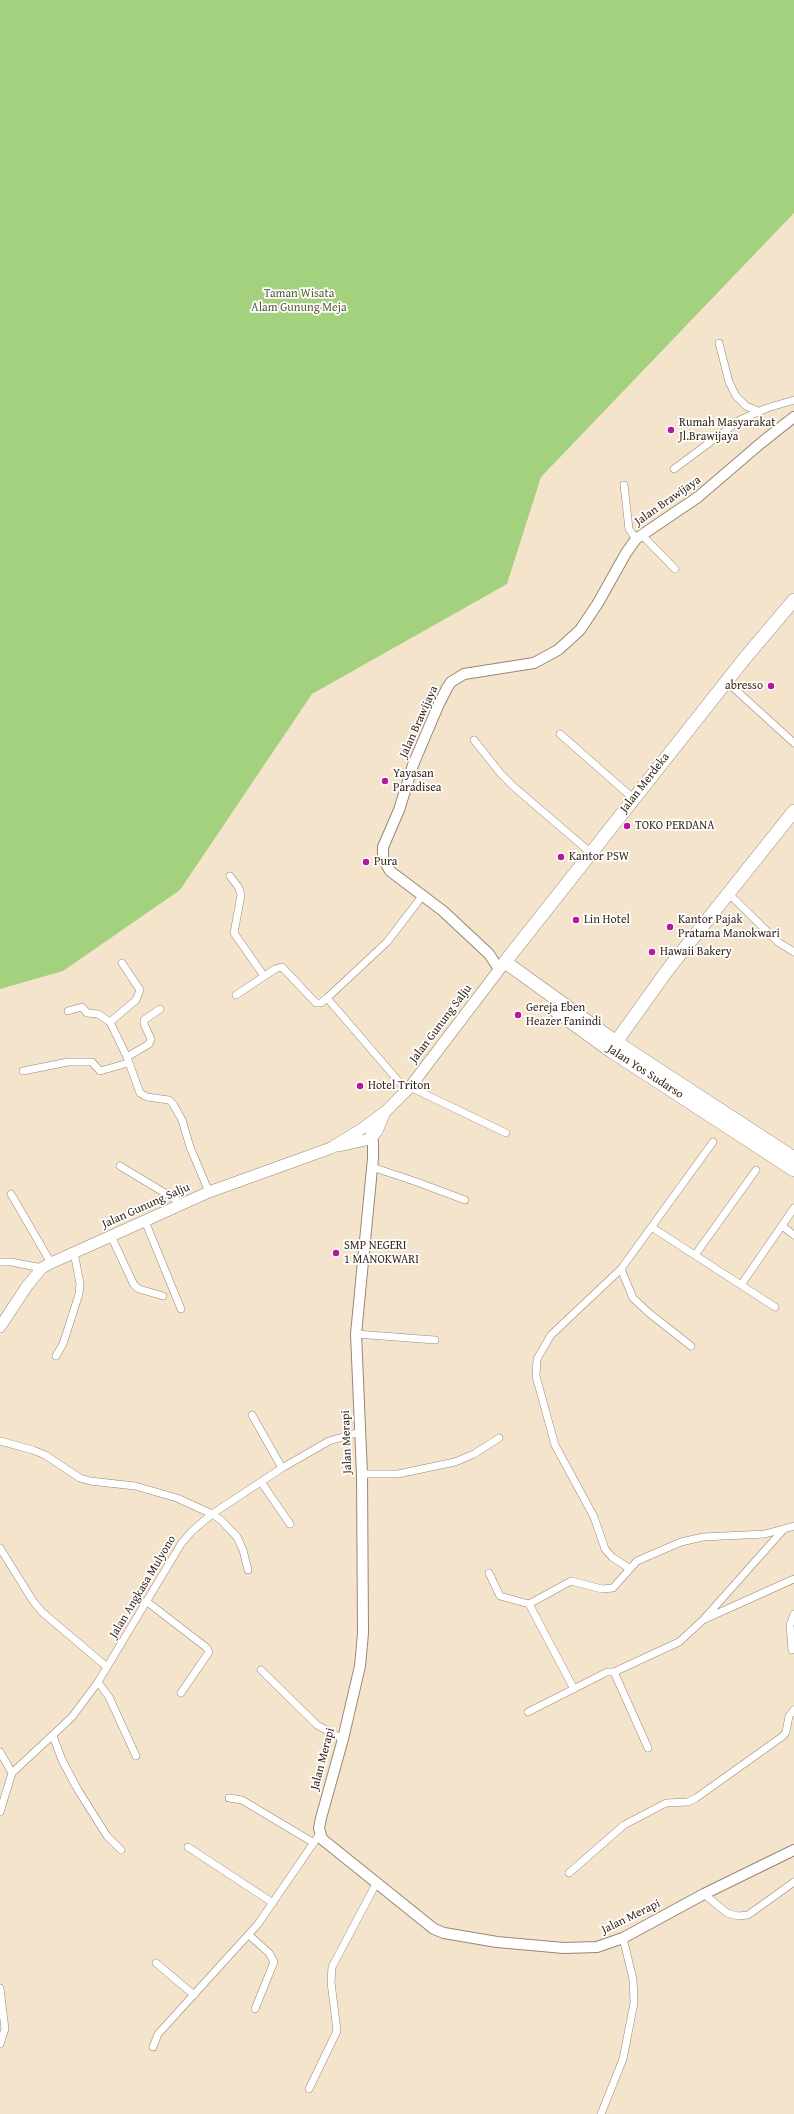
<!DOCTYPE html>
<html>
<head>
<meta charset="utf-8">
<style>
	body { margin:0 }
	canvas { display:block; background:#f5e4cc }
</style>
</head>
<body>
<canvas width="794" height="2114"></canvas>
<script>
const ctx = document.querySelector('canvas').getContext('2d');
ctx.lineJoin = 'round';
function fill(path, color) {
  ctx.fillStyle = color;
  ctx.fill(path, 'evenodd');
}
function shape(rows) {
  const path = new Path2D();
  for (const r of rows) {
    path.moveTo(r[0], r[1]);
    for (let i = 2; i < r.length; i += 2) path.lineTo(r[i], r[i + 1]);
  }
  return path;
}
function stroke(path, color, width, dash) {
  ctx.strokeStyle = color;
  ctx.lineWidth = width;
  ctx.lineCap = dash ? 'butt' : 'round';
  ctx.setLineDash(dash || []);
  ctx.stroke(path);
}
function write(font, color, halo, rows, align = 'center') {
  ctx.font = font + ' "Gentium Book Plus",serif';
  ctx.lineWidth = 3.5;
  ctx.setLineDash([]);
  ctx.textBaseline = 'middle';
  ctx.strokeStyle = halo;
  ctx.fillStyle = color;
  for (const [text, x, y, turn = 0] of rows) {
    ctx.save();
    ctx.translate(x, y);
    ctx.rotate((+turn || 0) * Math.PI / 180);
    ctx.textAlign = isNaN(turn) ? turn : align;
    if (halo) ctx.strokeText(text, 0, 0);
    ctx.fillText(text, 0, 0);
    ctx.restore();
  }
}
const green = shape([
	[0,0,794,0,794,213,541,477,507,584,312,694,180,890,63,971,0,989]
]);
const street = shape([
	[719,343,729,382,736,396,746,406,758,411],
	[674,469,740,420,767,408,794,400],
	[624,485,629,529,636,539],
	[642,535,675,569],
	[727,682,794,743],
	[560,734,634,799],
	[474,740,501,774,514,787,591,853],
	[230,876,239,888,241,895,234,933,264,976],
	[728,893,778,942,794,952],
	[236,995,275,969,282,967,316,1003,321,1003,327,998,407,1091],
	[327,998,387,942,423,895],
	[68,1011,82,1007,87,1013,98,1014,110,1022,127,1057,140,1093,147,1097,169,1100,173,1104,182,1120,190,1147,209,1192],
	[110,1022,136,1000,140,990,122,963],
	[127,1057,149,1044,151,1039,144,1024,144,1020,160,1009],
	[23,1071,68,1062,92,1062,100,1071,128,1063],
	[410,1087,506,1133],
	[120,1166,183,1204],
	[372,1167,414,1181,465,1200],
	[11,1194,51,1263],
	[145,1221,181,1309],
	[782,1226,794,1235],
	[653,1228,775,1307],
	[111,1236,134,1285,139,1289,163,1296],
	[695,1255,756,1170],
	[0,1262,11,1262,42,1268],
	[621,1269,633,1298,649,1313,691,1346],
	[741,1285,794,1208],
	[356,1334,435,1340],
	[56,1356,63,1344,79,1294,80,1284,74,1252],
	[252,1415,282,1468],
	[0,1441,33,1450,45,1455,80,1478,90,1481,135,1486,177,1498,212,1514,221,1520,237,1537,243,1550,248,1570],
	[362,1474,398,1474,455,1462,474,1454,499,1438],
	[261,1482,290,1524],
	[0,1548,33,1601,42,1612,107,1667],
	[630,1569,612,1557,605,1549,594,1517,555,1445,536,1376,537,1359,551,1335,621,1269,713,1142],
	[489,1573,500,1596,529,1604,574,1689],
	[146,1601,207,1648,209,1652,181,1693],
	[529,1604,571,1581,602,1589,613,1588,637,1561,681,1542,703,1537,765,1534,794,1526],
	[705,1619,794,1579],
	[792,1650,790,1625,794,1614],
	[261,1670,317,1725,343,1739],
	[614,1672,648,1748],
	[98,1682,109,1697,136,1756],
	[528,1712,607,1672,614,1672,679,1642,703,1620,784,1529],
	[53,1736,62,1760,78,1790,107,1836,121,1850],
	[0,1752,12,1773],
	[229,1798,242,1800,314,1843],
	[0,1812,12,1773,72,1717,98,1682,181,1544,192,1531,212,1514,282,1468,329,1441,360,1432],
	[188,1847,273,1903],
	[569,1873,624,1825,666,1803,688,1802,696,1798,783,1736,786,1732,789,1716,794,1710],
	[704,1894,727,1913,738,1916,748,1915,794,1882],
	[249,1935,269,1953,274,1962,255,2009],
	[156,1963,194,1995],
	[0,1988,5,2029,0,2044],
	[153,2047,158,2034,258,1924,319,1835],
	[309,2089,337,2031,331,1982,332,1967,377,1882],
	[601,2114,623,2059,634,2003,633,1979,623,1938]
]);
const secondary = shape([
	[499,969,489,954,443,911,390,871,383,858,383,847,399,810,413,765,438,706,447,688,451,682,464,674,534,663,558,650,580,630,598,603,626,553,636,539,698,497,761,443,794,417],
	[370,1129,373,1142,373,1158,356,1334,362,1474,363,1633,360,1666,343,1739,321,1818,319,1828,322,1839,434,1929,444,1933,497,1942,564,1948,597,1947,623,1938,704,1894,794,1850]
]);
const primary = shape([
	[339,1146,366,1140,373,1136,377,1131,385,1112],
	[0,1327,27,1286,42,1268,51,1263,209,1192,331,1148,363,1128,386,1111,410,1087,505,962]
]);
const highway = shape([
	[794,600,745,658,505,962,616,1042,794,1158],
	[556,1011,611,1051,794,1170],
	[616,1042,669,968,794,811]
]);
const markers = [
	[671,430,4,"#b5179e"],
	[771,686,4,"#b5179e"],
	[385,781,4,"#b5179e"],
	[627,826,4,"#b5179e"],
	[561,857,4,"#b5179e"],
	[366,862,4,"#b5179e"],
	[576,920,4,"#b5179e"],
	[670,927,4,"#b5179e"],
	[652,952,4,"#b5179e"],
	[518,1015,4,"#b5179e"],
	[360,1086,4,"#b5179e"],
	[336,1253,4,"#b5179e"]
];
const parkNames = [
	["Taman Wisata",299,294],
	["Alam Gunung Meja",299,308]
];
const poiNames = [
	["Rumah Masyarakat",679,423],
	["Jl.Brawijaya",679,437],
	["abresso",763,686,"right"],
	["Yayasan",393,774],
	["Paradisea",393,788],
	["TOKO PERDANA",635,826],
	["Kantor PSW",569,857],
	["Pura",374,862],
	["Lin Hotel",584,920],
	["Kantor Pajak",678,920],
	["Pratama Manokwari",678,934],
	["Hawaii Bakery",660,952],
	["Gereja Eben",526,1008],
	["Heazer Fanindi",526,1022],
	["Hotel Triton",368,1086],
	["SMP NEGERI",344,1246],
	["1 MANOKWARI",344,1260]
];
const streetNames = [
	["Jalan Brawijaya",668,501,-35],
	["Jalan Brawijaya",419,722,-66],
	["Jalan Merdeka",645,783,-52],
	["Jalan Gunung Salju",441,1024,-53],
	["Jalan Yos Sudarso",645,1072,33],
	["Jalan Gunung Salju",146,1206,-24],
	["Jalan Merapi",347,1442,-92],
	["Jalan Angkasa Mulyono",143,1587,-59],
	["Jalan Merapi",323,1759,-75],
	["Jalan Merapi",631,1917,-26]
];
fill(green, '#a4d17e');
stroke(street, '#988775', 8);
stroke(secondary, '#988775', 12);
stroke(primary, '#988775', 12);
stroke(highway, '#988775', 14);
stroke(street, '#fff', 7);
stroke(secondary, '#fff', 10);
stroke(primary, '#fff', 11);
stroke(highway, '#fff', 13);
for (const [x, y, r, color] of markers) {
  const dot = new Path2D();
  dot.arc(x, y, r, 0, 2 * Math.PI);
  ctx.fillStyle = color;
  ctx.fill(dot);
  stroke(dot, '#fff', 1.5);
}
write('12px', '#5a5c3b', '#fff', parkNames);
write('12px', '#3b2a1e', '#fff', poiNames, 'left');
write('12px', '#3b2a1e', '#fff', streetNames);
</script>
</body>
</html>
